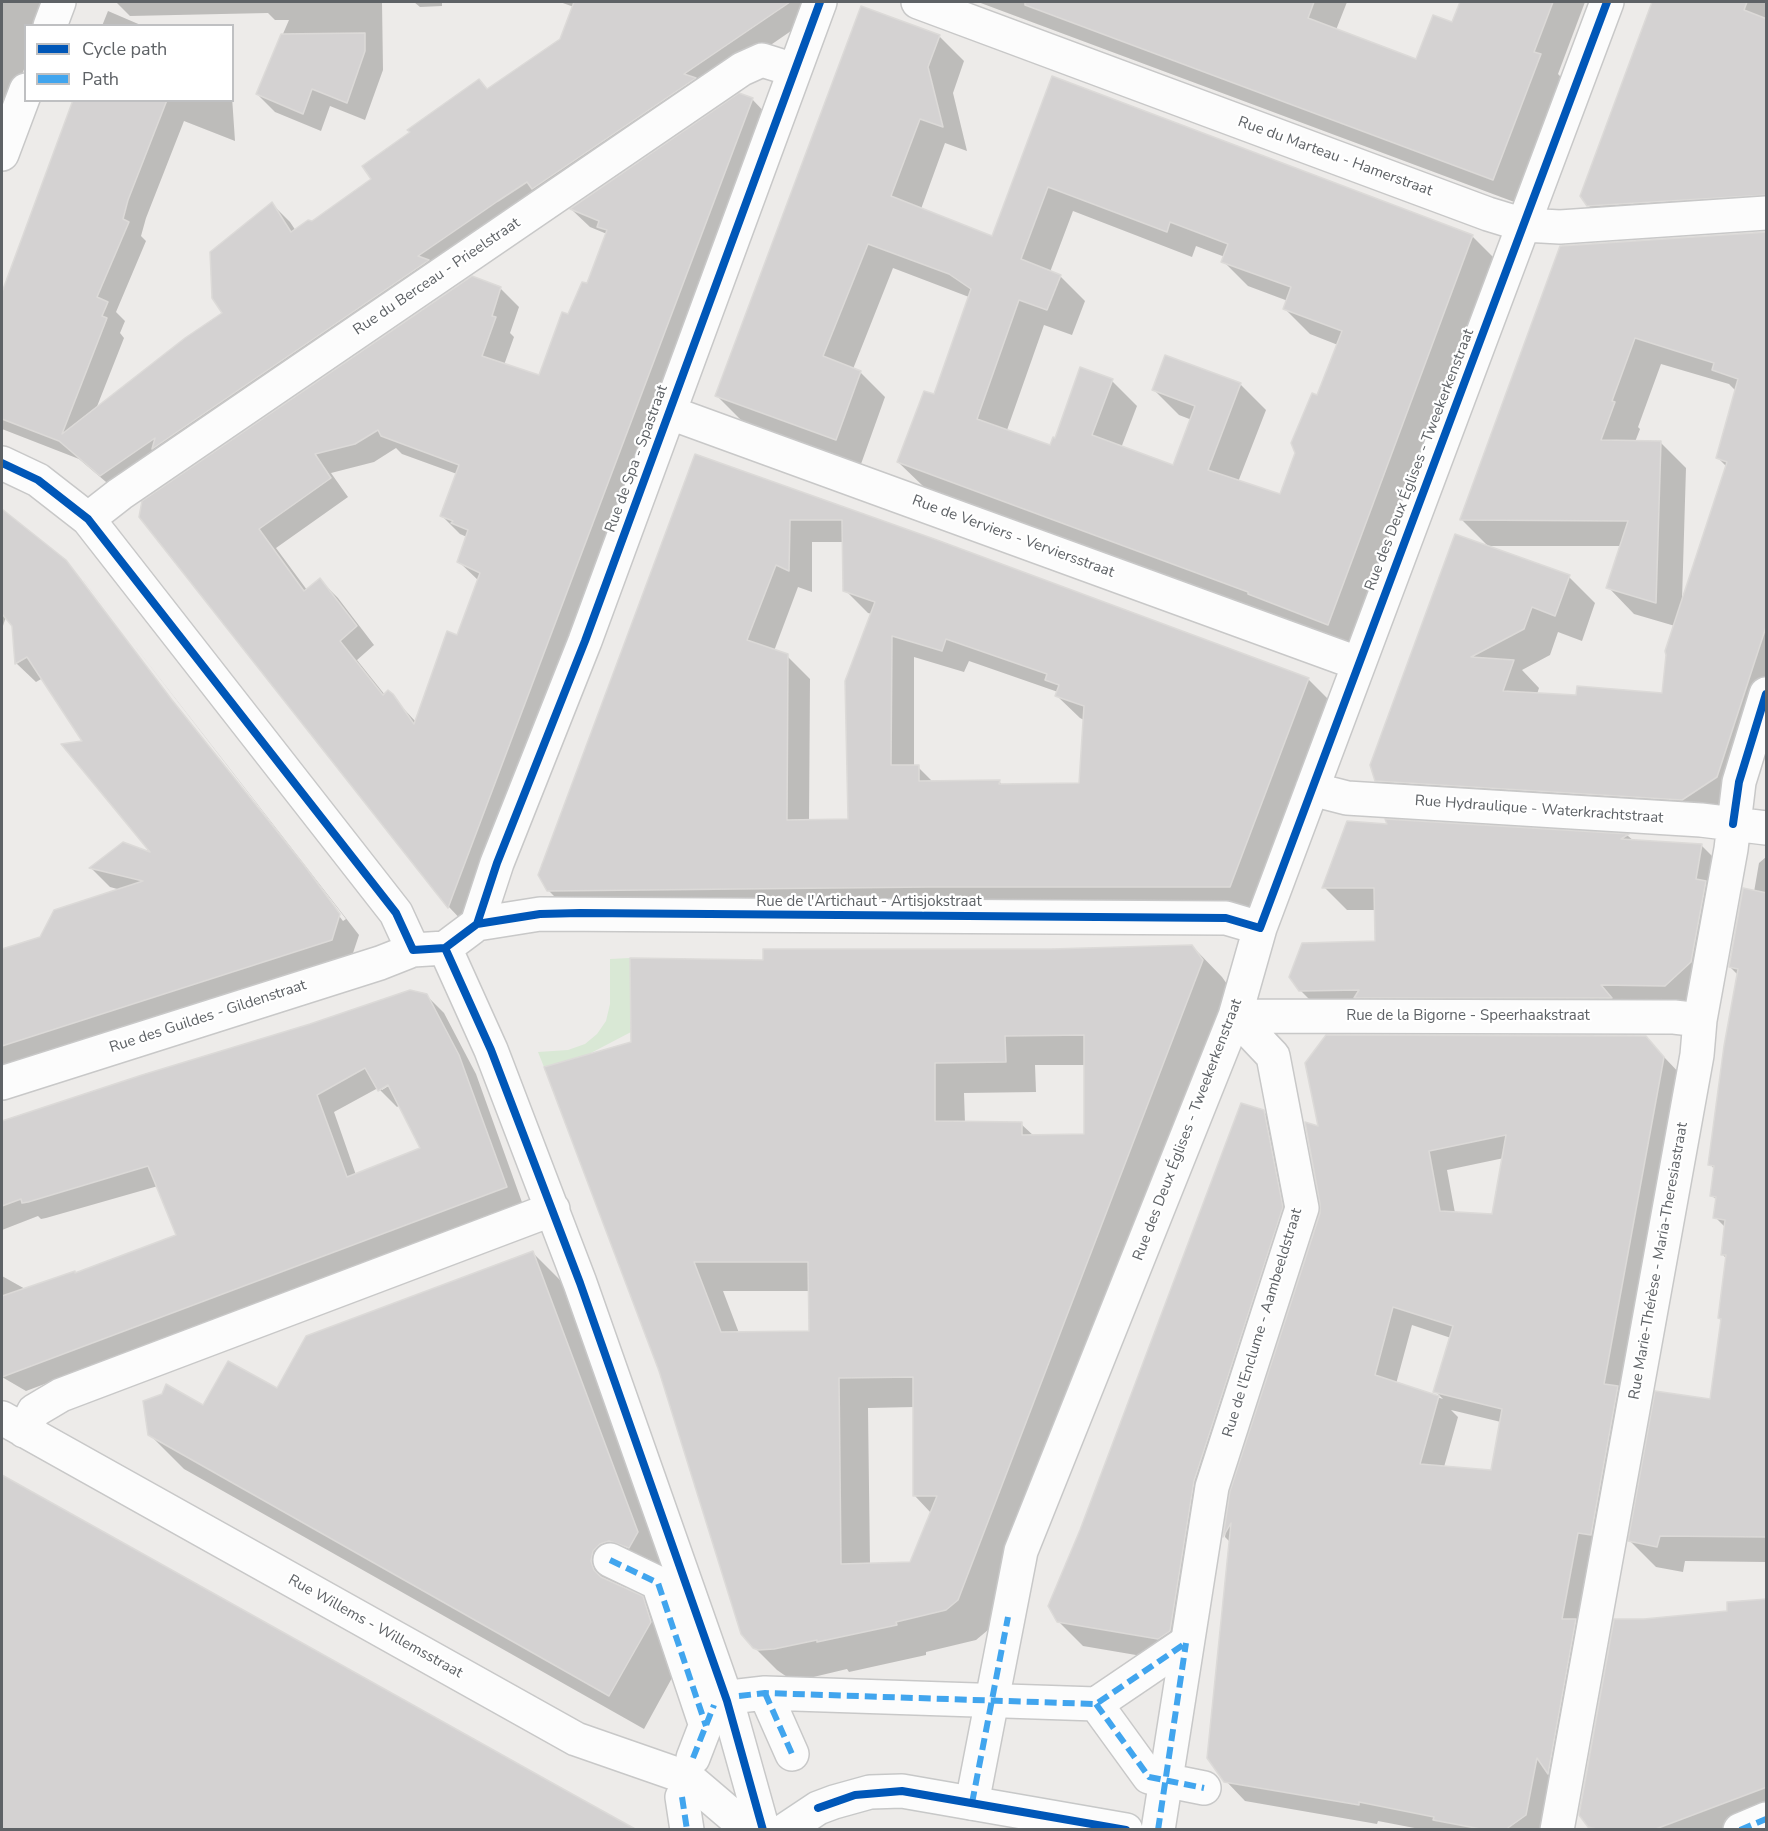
<!DOCTYPE html>
<html>
<head>
<meta charset="utf-8">
<style>
	body { margin:0 }
	#map { position:relative; width:1768px; height:1831px; overflow:hidden; background:#edebe9; font-family:"Nunito Sans",sans-serif }
	canvas { display:block }
	.frame { position:absolute; inset:0; border:3px solid #5e6266; pointer-events:none }
	.legend { position:absolute; left:24px; top:24px; width:210px; height:78px; box-sizing:border-box; background:#fff; border:2px solid #bfc0c2; margin:0; padding:8px 10px; list-style:none; font-size:18px; color:#5e6266 }
	.legend li { display:flex; align-items:center; gap:12px; height:30px }
	.legend b { width:30px; border:2px solid #bfc0c2 }
</style>
</head>
<body>
<div id="map">
<canvas width="1768" height="1831"></canvas>
<div class="frame"></div>
<ul class="legend">
<li><b style="height:8px;background:#0057b8"></b>Cycle path</li>
<li><b style="height:8px;background:#41a5ee"></b>Path</li>
</ul>
</div>
<script>
const ctx = document.querySelector('canvas').getContext('2d');
ctx.lineJoin = 'round';
function fill(path, color) {
  ctx.fillStyle = color;
  ctx.fill(path, 'evenodd');
}
function shape(rows) {
  const path = new Path2D();
  for (const r of rows) {
    path.moveTo(r[0], r[1]);
    for (let i = 2; i < r.length; i += 2) path.lineTo(r[i], r[i + 1]);
  }
  return path;
}
function stroke(path, color, width, dash) {
  ctx.strokeStyle = color;
  ctx.lineWidth = width;
  ctx.lineCap = dash ? 'butt' : 'round';
  ctx.setLineDash(dash || []);
  ctx.stroke(path);
}
function write(font, color, halo, rows, align = 'center') {
  ctx.font = font + ' "Nunito Sans",sans-serif';
  ctx.lineWidth = 4.5;
  ctx.setLineDash([]);
  ctx.textBaseline = 'middle';
  ctx.strokeStyle = halo;
  ctx.fillStyle = color;
  for (const [text, x, y, turn = 0] of rows) {
    ctx.save();
    ctx.translate(x, y);
    ctx.rotate((+turn || 0) * Math.PI / 180);
    ctx.textAlign = isNaN(turn) ? turn : align;
    if (halo) ctx.strokeText(text, 0, 0);
    ctx.fillText(text, 0, 0);
    ctx.restore();
  }
}
const green = shape([
	[630,958,631,1032,589,1054,544,1067,538,1052,568,1050,585,1044,597,1034,606,1021,610,1004,610,959]
]);
const shadow = shape([
	[2,2,49,2,40,26,26,26,26,64,2,128],
	[116,2,382,2,383,70,365,120,330,106,321,131,275,112,257,94,289,20,275,20,268,13,130,16],
	[414,2,442,2,442,6,420,7],
	[560,2,814,2,807,20,119,493,79,459,2,429,2,298,75,100,232,100,232,97,235,141,184,121,146,218,141,236,146,241,116,312,125,321,120,333,124,338,96,409,224,314,272,204,290,222,296,231,312,223,373,180,479,81,488,90,562,40,574,7],
	[978,2,1347,2,1336,30,1417,60,1453,24,1461,2,1585,2,1558,74,1564,80,1517,203],
	[1653,2,1766,2,1766,222,1615,232,1588,205,1582,196],
	[108,11,143,26,102,26],
	[939,36,964,61,953,93,967,151,945,143,921,209,992,238,1054,77,1472,236,1497,261,1353,650,1271,615,924,487,898,462,934,396,969,297,893,268,853,369,860,372,885,397,861,464,742,421,717,396],
	[1073,211,1192,257,1196,246,1225,257,1223,261,1248,286,1288,301,1285,309,1310,334,1338,345,1280,496,1238,482,1266,410,1241,385,1166,357,1154,390,1179,415,1192,420,1173,467,1121,448,1137,406,1112,381,1055,440,1051,447,1007,430,1044,325,1072,335,1085,301,1060,276,1050,272],
	[752,99,770,118,466,925,449,907,141,517,500,288,519,307,510,333,514,337,504,365,540,377,569,316,588,285,607,234,590,227,572,210],
	[396,448,402,454,457,474,442,516,460,534,467,537,459,562,479,581,458,637,416,722,388,692,385,695,357,660,374,645,338,598,320,580,307,590,276,548,348,497,331,473,374,462],
	[1766,233,1766,736,1708,826,1403,807,1376,780,1456,536,1569,577,1595,603,1582,641,1558,632,1550,655,1522,670,1539,688,1537,694,1577,697,1663,694,1675,626,1634,614,1608,587,1621,546,1488,546,1462,520,1562,247],
	[1661,364,1729,384,1736,391,1718,458,1727,467,1682,600,1686,468,1660,442,1635,442,1640,429,1638,427],
	[696,456,1308,679,1331,702,1252,909,571,913,548,890],
	[812,542,844,542,845,590,868,613,872,614,850,820,809,821,810,679,787,656,774,651,798,587,812,592],
	[914,657,964,672,969,661,1058,692,1057,696,1080,718,1084,720,1081,785,1003,786,999,781,933,782,918,767,914,767],
	[2,513,13,518,71,570,343,921,346,919,82,578,85,582,359,935,351,959,2,1072,2,958,43,944,121,890,110,887,91,868,155,855,43,678,36,682,16,663,12,598,2,629],
	[1387,821,1628,836,1634,841,1701,845,1724,868,1688,1008,1323,1013,1300,990,1376,943,1376,910,1347,910,1324,887,1389,826],
	[1766,857,1766,1562,1685,1561,1683,1572,1656,1567,1630,1541,1711,1401,1722,1321,1719,1318,1727,1259,1722,1254,1726,1228,1715,1217,1717,1200,1712,1196,1715,1170,1710,1164,1738,975,1730,967,1754,892,1759,863],
	[1192,946,1222,977,1232,991,988,1630,976,1640,926,1652,926,1655,849,1672,847,1669,805,1679,790,1679,777,1670,746,1639,633,1043,764,961],
	[1035,1065,1086,1065,1086,1136,1034,1136,1021,1124,965,1123,964,1093,1036,1092],
	[723,1291,810,1291,811,1332,739,1333],
	[915,1407,915,1496,931,1513,911,1563,870,1565,868,1408],
	[426,995,444,1013,476,1074,523,1205,26,1391,2,1377,2,1276,68,1313,178,1236,158,1186,46,1218,41,1219,38,1216,2,1230,2,1122,143,1076],
	[395,1082,382,1090,382,1086],
	[378,1088,397,1107,400,1105,423,1149,356,1175,334,1112],
	[1645,1037,1683,1077,1545,1830,1425,1830,1378,1821,1377,1824,1245,1801,1226,1781,1230,1542,1225,1537,1232,1492,1321,1214,1320,1128],
	[1504,1158,1494,1216,1455,1213,1447,1170],
	[1412,1325,1451,1338,1435,1391,1443,1399,1396,1384],
	[1451,1410,1501,1422,1492,1472,1444,1467,1458,1417],
	[1263,1111,1288,1136,1306,1232,1218,1506,1183,1663,1083,1646,1058,1621],
	[533,1253,567,1287,671,1567,634,1578,626,1587,626,1590,642,1598,676,1632,684,1656,644,1729,184,1469,150,1435,204,1407,278,1390],
	[2,1477,555,1787,634,1830,2,1830],
	[1766,1601,1766,1822,1748,1830,1593,1830,1589,1826,1644,1621,1729,1612]
]);
const building = shape([
	[574,2,790,2,684,74,696,78,532,189,527,182,498,201,418,256,429,260,152,449,155,438,100,476,59,441,2,419,2,292,73,100,167,100,128,200,123,219,129,222,97,297,108,302,102,316,107,318,62,434,185,338,222,313,212,298,210,252,272,202,291,232,308,220,312,221,371,179,362,166,410,132,407,130,479,79,487,89,560,39,574,2],
	[1025,2,1314,2,1308,18,1416,59,1433,15,1452,22,1460,2,1553,2,1534,52,1541,54,1493,180,1025,5,1025,2],
	[1652,2,1747,2,1744,10,1767,19,1767,195,1587,206,1580,196,1652,2],
	[861,6,940,35,928,67,943,127,920,119,891,196,992,236,1052,76,1473,235,1328,625,1248,594,1248,592,897,462,924,391,934,394,971,289,949,274,868,244,823,356,861,371,836,440,715,396,861,6],
	[1048,187,1167,232,1170,222,1228,244,1221,262,1291,287,1283,309,1342,331,1317,395,1312,393,1291,443,1295,453,1280,494,1208,470,1241,383,1165,355,1152,390,1195,406,1173,465,1092,435,1113,379,1080,367,1055,438,1053,437,1050,445,977,419,1019,300,1047,310,1061,275,1021,259,1048,187],
	[365,33,365,51,347,103,312,89,303,114,256,94,281,34,365,33],
	[739,93,753,98,448,908,139,517,142,501,472,276,501,287,492,316,496,317,482,356,539,375,562,312,568,314,582,282,587,283,607,230,597,227,599,221,570,209,739,93],
	[378,430,381,436,459,465,440,516,453,521,451,523,468,530,457,562,480,573,457,635,447,631,414,724,393,694,388,690,383,695,340,641,357,626,320,578,304,591,259,529,331,478,315,454,355,444,378,430],
	[1767,232,1767,624,1717,777,1682,800,1375,781,1370,765,1455,534,1570,575,1555,616,1532,607,1524,629,1471,657,1514,660,1503,691,1576,695,1577,686,1662,693,1666,655,1665,651,1727,462,1716,458,1738,379,1712,370,1714,363,1635,338,1612,401,1615,402,1601,440,1661,441,1656,603,1606,588,1628,521,1460,520,1460,519,1560,246,1767,232],
	[695,454,937,540,1309,678,1230,887,929,887,547,891,538,875,695,454],
	[790,520,842,520,843,591,875,602,845,681,848,819,787,820,788,654,747,640,776,565,789,571,790,520],
	[892,636,942,651,946,639,1047,674,1045,680,1059,685,1055,696,1084,706,1079,783,999,784,1000,780,919,781,919,765,891,765,892,636],
	[2,509,66,560,172,700,304,865,340,914,332,940,2,1046,2,949,40,937,54,910,143,881,89,868,123,842,150,852,61,744,82,741,27,657,15,664,12,626,2,614,2,509],
	[1385,819,1629,834,1621,839,1702,844,1696,879,1706,881,1691,962,1665,986,1601,985,1612,998,1354,998,1359,990,1299,991,1289,977,1302,943,1375,941,1374,888,1322,888,1347,821,1387,824,1385,819],
	[1743,888,1767,893,1767,1537,1660,1536,1657,1547,1628,1541,1655,1391,1710,1399,1721,1319,1718,1318,1726,1255,1721,1255,1725,1220,1713,1218,1716,1197,1710,1196,1714,1166,1708,1165,1724,1046,1738,969,1729,967,1743,888],
	[1192,945,1203,960,958,1600,946,1610,896,1622,897,1625,817,1642,817,1640,774,1649,758,1650,753,1648,741,1634,659,1371,544,1067,631,1042,630,958,763,960,763,949,1051,949,1192,945],
	[1084,1035,1084,1134,1022,1135,1022,1122,935,1121,935,1063,1006,1062,1005,1036,1084,1035],
	[694,1262,808,1262,809,1331,721,1332,694,1262],
	[913,1377,913,1496,937,1496,910,1562,841,1564,839,1378,913,1377],
	[410,990,427,994,459,1055,507,1187,2,1377,2,1296,75,1271,75,1273,176,1235,148,1166,28,1202,22,1203,21,1199,2,1206,2,1121,142,1075,310,1024,410,990],
	[365,1068,378,1091,388,1085,420,1148,347,1177,317,1095,365,1068],
	[1326,1035,1646,1036,1664,1057,1604,1384,1618,1386,1591,1535,1578,1533,1562,1619,1576,1619,1548,1774,1537,1758,1526,1815,1505,1830,1486,1830,1433,1820,1434,1817,1359,1802,1359,1805,1224,1782,1207,1758,1231,1523,1223,1537,1230,1491,1320,1213,1320,1204,1305,1122,1318,1126,1305,1063,1326,1035],
	[1506,1135,1492,1214,1440,1211,1429,1151,1506,1135],
	[1393,1307,1453,1326,1433,1392,1502,1409,1491,1470,1420,1464,1439,1396,1375,1375,1393,1307],
	[1241,1103,1264,1110,1283,1207,1194,1481,1170,1631,1158,1639,1057,1622,1048,1606,1080,1530,1241,1103],
	[533,1251,638,1532,629,1548,609,1541,600,1544,593,1551,591,1561,594,1570,601,1577,643,1596,651,1622,609,1696,148,1435,143,1401,162,1394,166,1384,203,1405,228,1361,277,1388,306,1336,533,1251],
	[2,1475,556,1785,637,1830,2,1830,2,1475],
	[1767,1599,1767,1787,1653,1830,1601,1830,1588,1827,1579,1815,1614,1619,1644,1619,1727,1611,1727,1602,1767,1599]
]);
const pedestrian = shape([
	[610,1560,658,1583,706,1726],
	[765,1693,792,1754],
	[739,1696,765,1693,1096,1704,1186,1643],
	[1096,1704,1149,1777,1204,1788],
	[693,1758,713,1706],
	[682,1797,687,1830]
]);
const minor = shape([
	[918,2,1488,214,1524,225,1560,227,1766,213],
	[50,26,59,2],
	[2,154,26,90],
	[668,412,1357,663],
	[2,463,38,480,88,519,396,913,413,950],
	[88,519,120,494,742,69,762,60,794,70],
	[1312,789,1347,798,1701,820,1766,828],
	[477,924,497,863,585,641,820,2],
	[445,948,491,1050,580,1283,727,1701,763,1830],
	[1235,1016,1674,1017,1700,1020],
	[2,1083,380,963,413,950,445,948,477,924,540,914,1226,918,1260,928],
	[2,1418,576,1739,688,1778,749,1830],
	[24,1431,34,1411,61,1395,553,1209],
	[972,1803,1021,1551,1235,1016,1260,928,1607,2],
	[1158,1830,1212,1487,1302,1208,1273,1056,1235,1016],
	[1557,1830,1697,1055,1700,1020,1731,849,1739,782,1766,694],
	[1740,1830,1766,1819]
]);
const secondary = shape([
	[785,1830,818,1808,834,1802,870,1792,902,1791,1126,1830]
]);
const quiet = shape([
	[610,1560,658,1583,706,1726],
	[765,1693,792,1754],
	[739,1696,765,1693,1096,1704,1186,1643],
	[1096,1704,1149,1777,1204,1788],
	[693,1758,714,1705],
	[682,1797,687,1830],
	[972,1803,1008,1617],
	[1158,1830,1186,1643],
	[1740,1830,1766,1819]
]);
const cycleway = shape([
	[2,463,38,480,88,519,396,913,413,950,445,948,477,924,540,914,580,913,1226,918,1260,928,1607,2],
	[1733,824,1739,782,1766,694],
	[477,924,497,863,585,641,820,2],
	[445,948,491,1050,580,1283,727,1701,763,1830],
	[818,1808,855,1795,902,1791,1126,1830]
]);
const streetNames = [
	["Rue du Marteau - Hamerstraat",1335,157,20],
	["Rue du Berceau - Prieelstraat",437,277,-34],
	["Rue de Spa - Spastraat",637,459,-70],
	["Rue des Deux Églises - Tweekerkenstraat",1420,460,-69],
	["Rue de Verviers - Verviersstraat",1013,537,20],
	["Rue Hydraulique - Waterkrachtstraat",1539,810,4],
	["Rue de l'Artichaut - Artisjokstraat",869,902],
	["Rue de la Bigorne - Speerhaakstraat",1468,1016],
	["Rue des Guildes - Gildenstraat",208,1017,-18],
	["Rue des Deux Églises - Tweekerkenstraat",1188,1130,-69],
	["Rue Marie-Thérèse - Maria-Theresiastraat",1659,1261,-80],
	["Rue de l'Enclume - Aambeeldstraat",1263,1323,-73],
	["Rue Willems - Willemsstraat",375,1627,29]
];
fill(green, '#d9e8d5');
fill(shadow, '#0003');
fill(building, '#d4d2d2');
stroke(building, '#dcdad8', 1.5);
stroke(pedestrian, '#c8c8c8', 36);
stroke(minor, '#c8c8c8', 36);
stroke(secondary, '#c7c8c8', 36);
stroke(pedestrian, '#fcfcfc', 33);
stroke(minor, '#fcfcfc', 33);
stroke(secondary, '#fcfcfc', 33);
stroke(quiet, '#41a5ee', 6, [12, 6]);
stroke(cycleway, '#0057b8', 8);
write('15px', '#5e6266', '#fff', streetNames);
</script>
</body>
</html>
